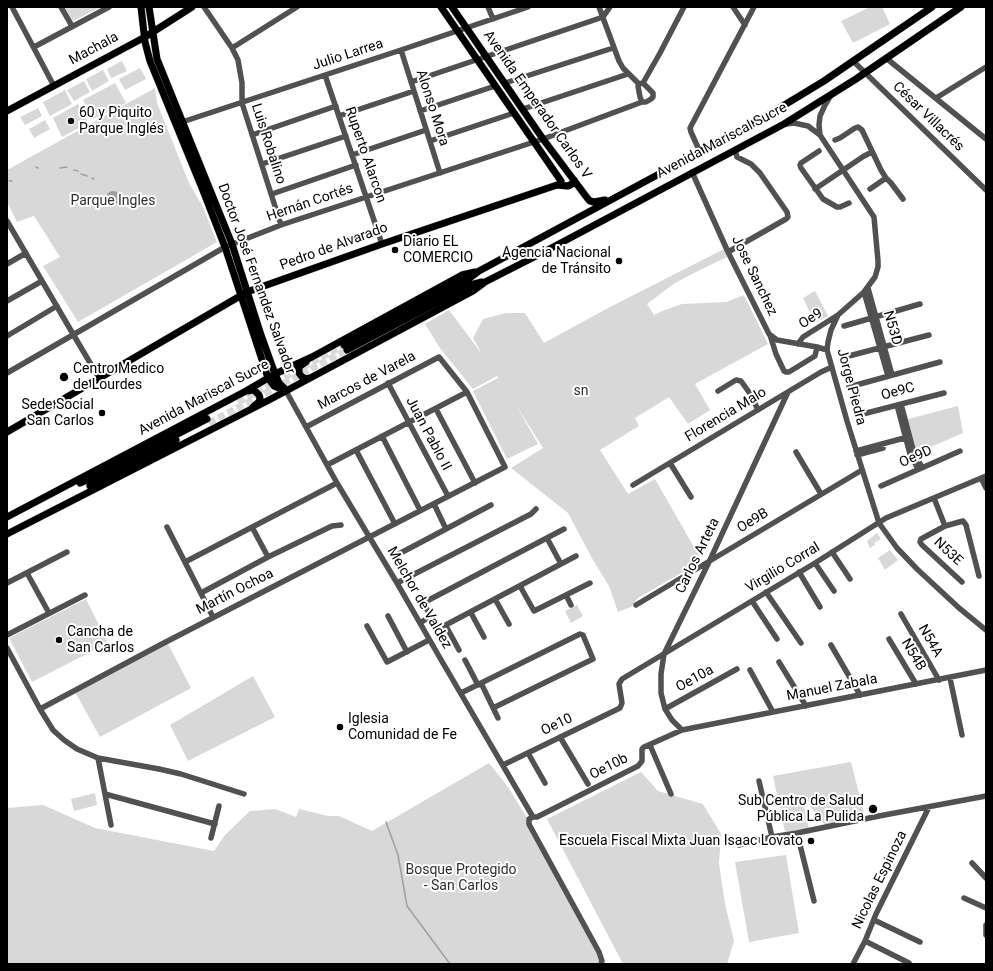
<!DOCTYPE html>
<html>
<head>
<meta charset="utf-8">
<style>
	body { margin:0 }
	#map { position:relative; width:993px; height:971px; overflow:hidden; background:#fff; font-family:Roboto,sans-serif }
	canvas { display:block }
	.frame { position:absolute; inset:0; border:8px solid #000; pointer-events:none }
</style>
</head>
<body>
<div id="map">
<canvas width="993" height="971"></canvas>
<div class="frame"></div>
</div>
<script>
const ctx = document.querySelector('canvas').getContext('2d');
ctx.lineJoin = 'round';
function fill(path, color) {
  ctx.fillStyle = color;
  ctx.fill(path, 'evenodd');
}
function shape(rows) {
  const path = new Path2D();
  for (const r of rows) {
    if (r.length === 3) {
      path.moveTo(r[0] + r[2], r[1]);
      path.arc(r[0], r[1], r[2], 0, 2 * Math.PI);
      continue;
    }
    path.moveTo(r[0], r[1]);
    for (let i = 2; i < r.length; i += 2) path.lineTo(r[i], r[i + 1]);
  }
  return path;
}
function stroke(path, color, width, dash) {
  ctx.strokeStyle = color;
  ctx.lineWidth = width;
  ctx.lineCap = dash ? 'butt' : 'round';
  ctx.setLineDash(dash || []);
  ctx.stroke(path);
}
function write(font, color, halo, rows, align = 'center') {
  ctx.font = font + ' Roboto,sans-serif';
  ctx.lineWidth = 4;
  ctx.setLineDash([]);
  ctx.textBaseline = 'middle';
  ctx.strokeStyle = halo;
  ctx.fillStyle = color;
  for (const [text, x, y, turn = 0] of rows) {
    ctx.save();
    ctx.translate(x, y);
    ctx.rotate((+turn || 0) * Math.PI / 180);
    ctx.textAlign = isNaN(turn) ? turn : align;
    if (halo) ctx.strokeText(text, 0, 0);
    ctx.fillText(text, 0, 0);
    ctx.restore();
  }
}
const green = shape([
	[65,7,101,7,73,21],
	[870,7,882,7,890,24,853,43,841,21],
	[122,61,127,71,111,78,107,69],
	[140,68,146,79,125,90,119,79],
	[103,70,109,81,92,91,86,79],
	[84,81,90,92,74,101,67,90],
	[115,83,126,103,93,119,83,100],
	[155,88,157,103,189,183,203,207,217,242,78,322,43,266,60,257,34,216,17,222,7,202,7,170],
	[65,90,72,104,50,116,43,102],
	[78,104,88,123,62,137,53,118],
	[38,108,42,116,25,125,20,117],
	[45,120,50,129,34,138,29,129],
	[724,249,727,257,694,273,675,283,647,304,654,315,662,311,682,304,726,302,744,295,768,344,695,384,710,410,688,424,669,397,635,418,639,426,600,450,628,494,655,479,702,561,638,598,631,607,618,612,609,586,593,560,568,513,511,468,543,448,516,405,538,444,507,459,473,391,498,378,497,376,473,389,440,348,425,324,449,310,482,354,473,338,483,319,506,313,525,313,544,343,608,308],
	[815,291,828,316,815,323,803,298],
	[958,406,963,433,917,453,908,419],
	[877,533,881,539,874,543,875,545,870,548,867,541],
	[890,550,898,560,885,570,878,558],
	[86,599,108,643,32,682,9,638],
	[577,605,583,616,571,623,565,611],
	[167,642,191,688,100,737,75,692],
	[253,676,275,717,188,761,170,725],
	[851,762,865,817,825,825,811,808,807,797,802,799,809,828,785,832,773,776],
	[489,763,508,787,537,834,571,905,605,964,7,964,7,808,43,805,95,828,214,851,225,835,250,811,275,809,296,817,299,809,328,816,339,816,372,831],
	[641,772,658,791,703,804,721,834,719,863,725,904,734,941,727,964,623,964,547,819],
	[95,793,97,805,74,811,71,799],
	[786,855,799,933,749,942,735,862]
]);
const water = shape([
	[113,198,7]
]);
const stream = shape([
	[36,167,38,168],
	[60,168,67,167],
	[74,170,78,171],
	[81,174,87,176],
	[92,178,94,179],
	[9,181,12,181],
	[386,822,398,855,407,906,450,964]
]);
const majorTunnel = shape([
	[238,402,344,345],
	[209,423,347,350]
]);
const minor = shape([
	[12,7,54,86],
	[61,7,72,26],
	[204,7,232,48,238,60,242,83,242,103,281,225],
	[488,7,493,19],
	[599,7,619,61,623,68,639,84],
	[733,7,745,25],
	[34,47,109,7],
	[232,48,297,7],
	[401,50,440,173],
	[886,58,986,139],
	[853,61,986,190],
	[325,75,382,244],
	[411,82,603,17,610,7],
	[505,83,613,48],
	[831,95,825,105,820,116,819,125,820,135,874,217,878,261,878,267,875,277,864,292,838,315,831,330,828,342,827,350,829,357,847,421,879,523,897,548,917,569,958,607,986,630],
	[936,98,986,67],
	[642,102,640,97,638,86,639,84,643,83,660,53,684,7],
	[523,109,628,74],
	[420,111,495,86],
	[339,116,414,91],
	[179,123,401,50,528,7],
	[786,124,794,123,808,126,820,135],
	[252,135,336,106],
	[835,140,840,138,855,128,858,127,862,130,881,170,886,178,891,183,903,199],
	[430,141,514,113],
	[819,151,801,163,800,165,801,168,823,199,837,207,840,207,849,203],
	[700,152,691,132,690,128,754,7],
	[352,155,426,130],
	[262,164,346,136],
	[692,172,728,252,769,334,777,340,817,347,827,350],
	[815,189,864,156,872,152],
	[870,189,886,178],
	[272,194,356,165],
	[7,221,73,334,99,378],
	[728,252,786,219,788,217,787,212,760,173,751,164,737,157,735,150],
	[7,264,26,253],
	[868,288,892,375],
	[864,292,888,376],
	[7,301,42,281],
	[844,326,920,304],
	[770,335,776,354,784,371,786,372,789,372,815,356,817,347],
	[7,336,57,306],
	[798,344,803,337,838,315],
	[845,357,929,335],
	[7,373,225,247,281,225,543,139,642,102,646,102,651,99,653,97,653,93,643,83],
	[388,383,448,496],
	[849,387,940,362],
	[286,391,337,483,397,583,440,658,533,817],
	[718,391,736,380,741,381,751,395,758,410],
	[901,404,914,453,922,467],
	[897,405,910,454,918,469],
	[436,409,475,483],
	[859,415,944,393],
	[382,436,420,510],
	[356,450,395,524],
	[856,451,908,437],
	[796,452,821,494],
	[857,455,883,448],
	[670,463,691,497],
	[327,465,467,392],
	[981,478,986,488],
	[633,485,821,372,832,367],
	[881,486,960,451],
	[934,498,945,526],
	[434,504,446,529,491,505],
	[167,527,213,617],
	[252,527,268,557],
	[564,529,425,602,425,606,437,627,440,628,576,556],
	[547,538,561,564],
	[832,552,850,579],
	[393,557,446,529],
	[185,562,337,483],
	[815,563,834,591],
	[799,572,820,607],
	[27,573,49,613],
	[962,582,922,545,920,542,921,539,945,526,963,521,966,525,979,576],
	[7,583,67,552],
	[397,583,531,514,536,509],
	[520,586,534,611,590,583],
	[766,592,801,643],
	[201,593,268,557,332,526,341,525],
	[566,595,571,605],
	[495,599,509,624],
	[752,601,777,639],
	[636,605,862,470],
	[471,613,484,637],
	[901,614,939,680],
	[388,616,407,652],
	[420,623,431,616],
	[367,626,387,662,429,640],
	[446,626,459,650],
	[7,635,85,595],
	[889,639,916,684],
	[831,645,860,695],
	[7,648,40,709,53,730,64,740,77,749,98,758,159,769,181,774,244,794],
	[465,660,478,685],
	[779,662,806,706],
	[750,670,773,712],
	[950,678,962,735],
	[481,683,498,718],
	[461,693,580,634,583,635,593,659,493,708],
	[40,709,160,645,505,467,467,392,439,357,306,427],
	[665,709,737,669],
	[682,730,672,720,665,709,661,693,661,674,664,654,709,562,788,392],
	[560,737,588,784],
	[650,745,671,794],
	[528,753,545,783],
	[98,758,111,825],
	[503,765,620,708,622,703,619,684,622,679,815,563,886,518,986,476],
	[759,781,772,837],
	[105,794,215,824],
	[797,833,814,901],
	[211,838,219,806],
	[739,845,772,837,797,833,879,816,986,796],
	[972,863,986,878],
	[964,898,986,908],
	[874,920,920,942],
	[986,925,986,935],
	[865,941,909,963],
	[601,964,602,961,599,952,530,826,529,824,529,819,533,817,537,817,638,766,642,761,642,749,644,747,682,730,986,670],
	[853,964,865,941,876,914,929,807]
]);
const major = shape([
	[141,7,145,42,150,61,202,188,225,247,268,378,274,386,286,391],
	[149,7,157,59,232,244,261,335,275,374,279,383,285,389],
	[441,7,561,181],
	[452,7,543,139,588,199,590,201,594,202,605,200],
	[7,111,145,37,192,7],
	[344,345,467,280,479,271,763,118,824,81,932,7],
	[347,350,470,285,482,282],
	[306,362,299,367,299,373,302,377,306,379,310,378],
	[248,391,252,390,255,391,259,395,260,398,259,402,253,407],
	[7,432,247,292,382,244,557,185,568,186,572,184,574,180],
	[80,483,92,478,207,419],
	[90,486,176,440],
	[7,517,246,391,275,374,312,357,462,275,475,272],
	[7,534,269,400,473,291,485,282,542,253,784,124,856,79,961,7]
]);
const markers = [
	[71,121,4,"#000"],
	[395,250,4,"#000"],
	[619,261,4,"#000"],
	[64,377,5,"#000"],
	[102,413,4,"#000"],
	[59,640,4,"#000"],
	[340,727,4,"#000"],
	[873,809,5,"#000"],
	[811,841,4,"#000"]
];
const streetNames = [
	["Machala",94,49,-28],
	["Julio Larrea",348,55,-18],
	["Avenida Emperador Carlos V",537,105,55],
	["Alonso Mora",432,108,72],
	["César Villacrés",928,117,44],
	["Avenida Mariscal Sucre",722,141,-28],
	["Luis Robalino",268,144,72],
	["Ruperto Alarcon",365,155,71],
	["Hernán Cortés",310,203,-19],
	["Pedro de Alvarado",334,247,-20],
	["Jose Sanchez",754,276,64],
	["Doctor José Fernandez Salvador",256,279,70],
	["Oe9",811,319,-33],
	["N53D",892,328,74],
	["Marcos de Varela",367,381,-28],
	["Jorge Piedra",851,387,75],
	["Oe9C",898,392,-15],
	["Avenida Mariscal Sucre",204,398,-28],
	["Florencia Malo",726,415,-31],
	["Juan Pablo II",428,434,62],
	["Oe9D",916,457,-24],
	["Oe9B",753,521,-31],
	["N53E",948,552,43],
	["Carlos Arteta",698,556,-64],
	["Virgilio Corral",783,568,-31],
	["Martín Ochoa",235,592,-27],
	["Melchor de Valdez",419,598,60],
	["N54A",930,641,60],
	["N54B",913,655,59],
	["Oe10a",695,679,-29],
	["Manuel Zabala",832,688,-11],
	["Oe10",557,725,-26],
	["Oe10b",609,767,-27],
	["Nicolas Espinoza",880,880,-64]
];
const poiNames = [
	["60 y Piquito",79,113],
	["Parque Inglés",79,129],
	["Diario EL",403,242],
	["COMERCIO",403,258],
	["Agencia Nacional",611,253,"right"],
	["de Tránsito",611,269,"right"],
	["Centro Medico",73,369],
	["de Lourdes",73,385],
	["Sede Social",94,405,"right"],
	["San Carlos",94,421,"right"],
	["Cancha de",67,632],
	["San Carlos",67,648],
	["Iglesia",348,719],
	["Comunidad de Fe",348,735],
	["Sub Centro de Salud",864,801,"right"],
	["Pública La Pulida",864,817,"right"],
	["Escuela Fiscal Mixta Juan Isaac Lovato",803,841,"right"]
];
const parkNames = [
	["Parque Ingles",113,201],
	["sn",581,391],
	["Bosque Protegido",461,870],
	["- San Carlos",461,886]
];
fill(green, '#d8d8d8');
fill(water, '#9f9f9f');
stroke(stream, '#9f9f9f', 1.5);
stroke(majorTunnel, '#d9d9d9', 7, [7, 3.5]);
stroke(major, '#dbdbdb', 8);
stroke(minor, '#515151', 5.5);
stroke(major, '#000', 7);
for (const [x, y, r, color] of markers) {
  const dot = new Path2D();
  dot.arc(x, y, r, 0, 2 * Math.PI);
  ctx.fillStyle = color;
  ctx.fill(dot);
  stroke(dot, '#fff', 1.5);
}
write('14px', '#000', '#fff', streetNames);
write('14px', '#000', '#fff', poiNames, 'left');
write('14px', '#2f2f2f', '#fff', parkNames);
</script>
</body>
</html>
